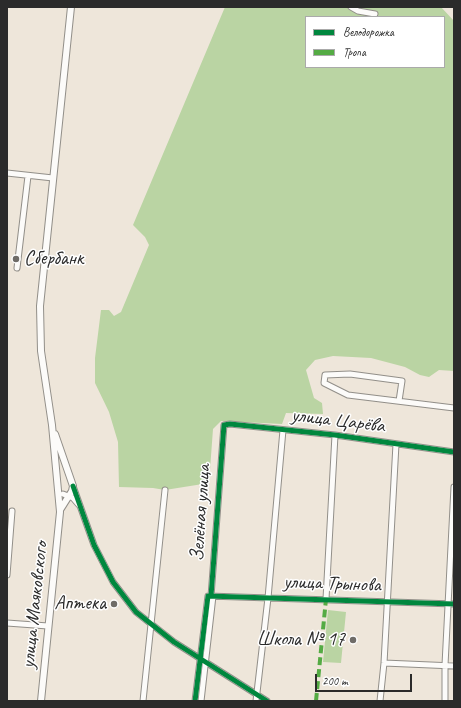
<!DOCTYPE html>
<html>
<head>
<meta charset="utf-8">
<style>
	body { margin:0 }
	#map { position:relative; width:461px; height:708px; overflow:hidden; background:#eee6da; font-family:Caveat,sans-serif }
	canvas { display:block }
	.frame { position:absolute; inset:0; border:8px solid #2b2b2b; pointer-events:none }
	.legend { position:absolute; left:305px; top:16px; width:140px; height:52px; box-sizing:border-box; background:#fff; border:1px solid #aaa; margin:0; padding:5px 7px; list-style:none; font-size:12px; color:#2b2b2b }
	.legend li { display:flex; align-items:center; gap:8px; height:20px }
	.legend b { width:20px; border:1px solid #aaa }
	.scale { position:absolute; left:315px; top:674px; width:97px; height:18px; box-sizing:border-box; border:2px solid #2b2b2b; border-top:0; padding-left:5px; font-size:12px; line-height:14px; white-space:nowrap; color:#2b2b2b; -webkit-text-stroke:3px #fff; paint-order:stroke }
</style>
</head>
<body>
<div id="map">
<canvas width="461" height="708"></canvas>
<div class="frame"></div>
<ul class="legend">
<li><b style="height:5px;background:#00873e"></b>Велодорожка</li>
<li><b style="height:5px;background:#54ab44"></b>Тропа</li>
</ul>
<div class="scale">200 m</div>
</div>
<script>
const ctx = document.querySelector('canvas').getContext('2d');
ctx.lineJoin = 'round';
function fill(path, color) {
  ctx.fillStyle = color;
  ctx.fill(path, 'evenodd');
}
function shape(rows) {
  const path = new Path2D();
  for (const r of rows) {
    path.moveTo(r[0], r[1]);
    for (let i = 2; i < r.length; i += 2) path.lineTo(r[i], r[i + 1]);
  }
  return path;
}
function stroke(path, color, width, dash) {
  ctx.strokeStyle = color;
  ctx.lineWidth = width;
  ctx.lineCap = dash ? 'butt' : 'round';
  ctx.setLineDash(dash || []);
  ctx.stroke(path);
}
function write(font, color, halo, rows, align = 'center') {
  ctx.font = font + ' Caveat,sans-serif';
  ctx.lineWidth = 3;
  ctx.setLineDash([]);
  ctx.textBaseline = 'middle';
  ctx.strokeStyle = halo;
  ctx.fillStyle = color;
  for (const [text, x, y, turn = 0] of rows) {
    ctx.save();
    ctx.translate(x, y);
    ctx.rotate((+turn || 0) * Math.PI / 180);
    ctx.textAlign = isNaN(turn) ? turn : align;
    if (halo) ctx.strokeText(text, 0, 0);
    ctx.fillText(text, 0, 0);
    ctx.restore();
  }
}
const green = shape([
	[225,7,441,7,454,21,454,371,439,370,429,377,420,375,405,367,371,358,333,356,315,360,306,370,314,398,322,403,323,414,286,413,282,424,221,421,213,429,209,483,165,490,153,488,119,487,118,442,109,412,95,383,95,358,101,310,109,310,114,316,121,312,149,245,145,237,133,225],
	[306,17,444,17,444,67,306,67],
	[328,610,346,612,341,663,323,662]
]);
const minor = shape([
	[351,7,358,11,375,14],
	[7,173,53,178],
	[17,268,28,176],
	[399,401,402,381,350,374,325,375,324,383,348,395,454,408],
	[73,486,94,545,113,582,136,612,174,642,267,701],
	[63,494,73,498,79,505],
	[7,575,12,511],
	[211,596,224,425,230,424,335,435,454,452],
	[326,599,335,435],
	[7,623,48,626],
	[384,663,454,666],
	[143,701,165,490],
	[195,701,208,596,454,604],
	[201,701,213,596],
	[256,701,268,598,283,430],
	[380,701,384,663,396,444],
	[445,701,445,665,454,487]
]);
const major = shape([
	[55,434,73,486,72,491,60,510],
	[41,701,60,512,52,425,41,351,40,306,71,7]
]);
const quiet = shape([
	[316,701,326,599]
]);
const cycleway = shape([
	[73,486,94,545,113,582,136,612,174,642,267,701],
	[211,596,224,425,230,424,335,435,454,452],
	[195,701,208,596,454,604]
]);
const markers = [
	[16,259,4,"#6f6c68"],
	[114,604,4,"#6f6c68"],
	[353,640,4,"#6f6c68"]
];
const poiNames = [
	["Сбербанк",24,259,"left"],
	["Аптека",106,604],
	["Школа № 17",345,640]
];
const streetNames = [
	["улица Царёва",338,421,7],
	["Зелёная улица",201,513,-86],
	["улица Трынова",332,584,2],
	["улица Маяковского",35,605,-84]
];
fill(green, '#bad4a3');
stroke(minor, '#928f89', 7);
stroke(major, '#928f89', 8);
stroke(minor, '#fcfbf9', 5);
stroke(major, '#fcfbf9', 6);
stroke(quiet, '#54ab44', 4, [8, 4]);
stroke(cycleway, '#00873e', 5);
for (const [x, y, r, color] of markers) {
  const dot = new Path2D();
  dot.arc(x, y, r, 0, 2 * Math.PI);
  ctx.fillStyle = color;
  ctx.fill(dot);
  stroke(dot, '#fff', 1.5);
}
write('20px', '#2b2b2b', '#fff', poiNames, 'right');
write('20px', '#2b2b2b', '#fff', streetNames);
</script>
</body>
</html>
